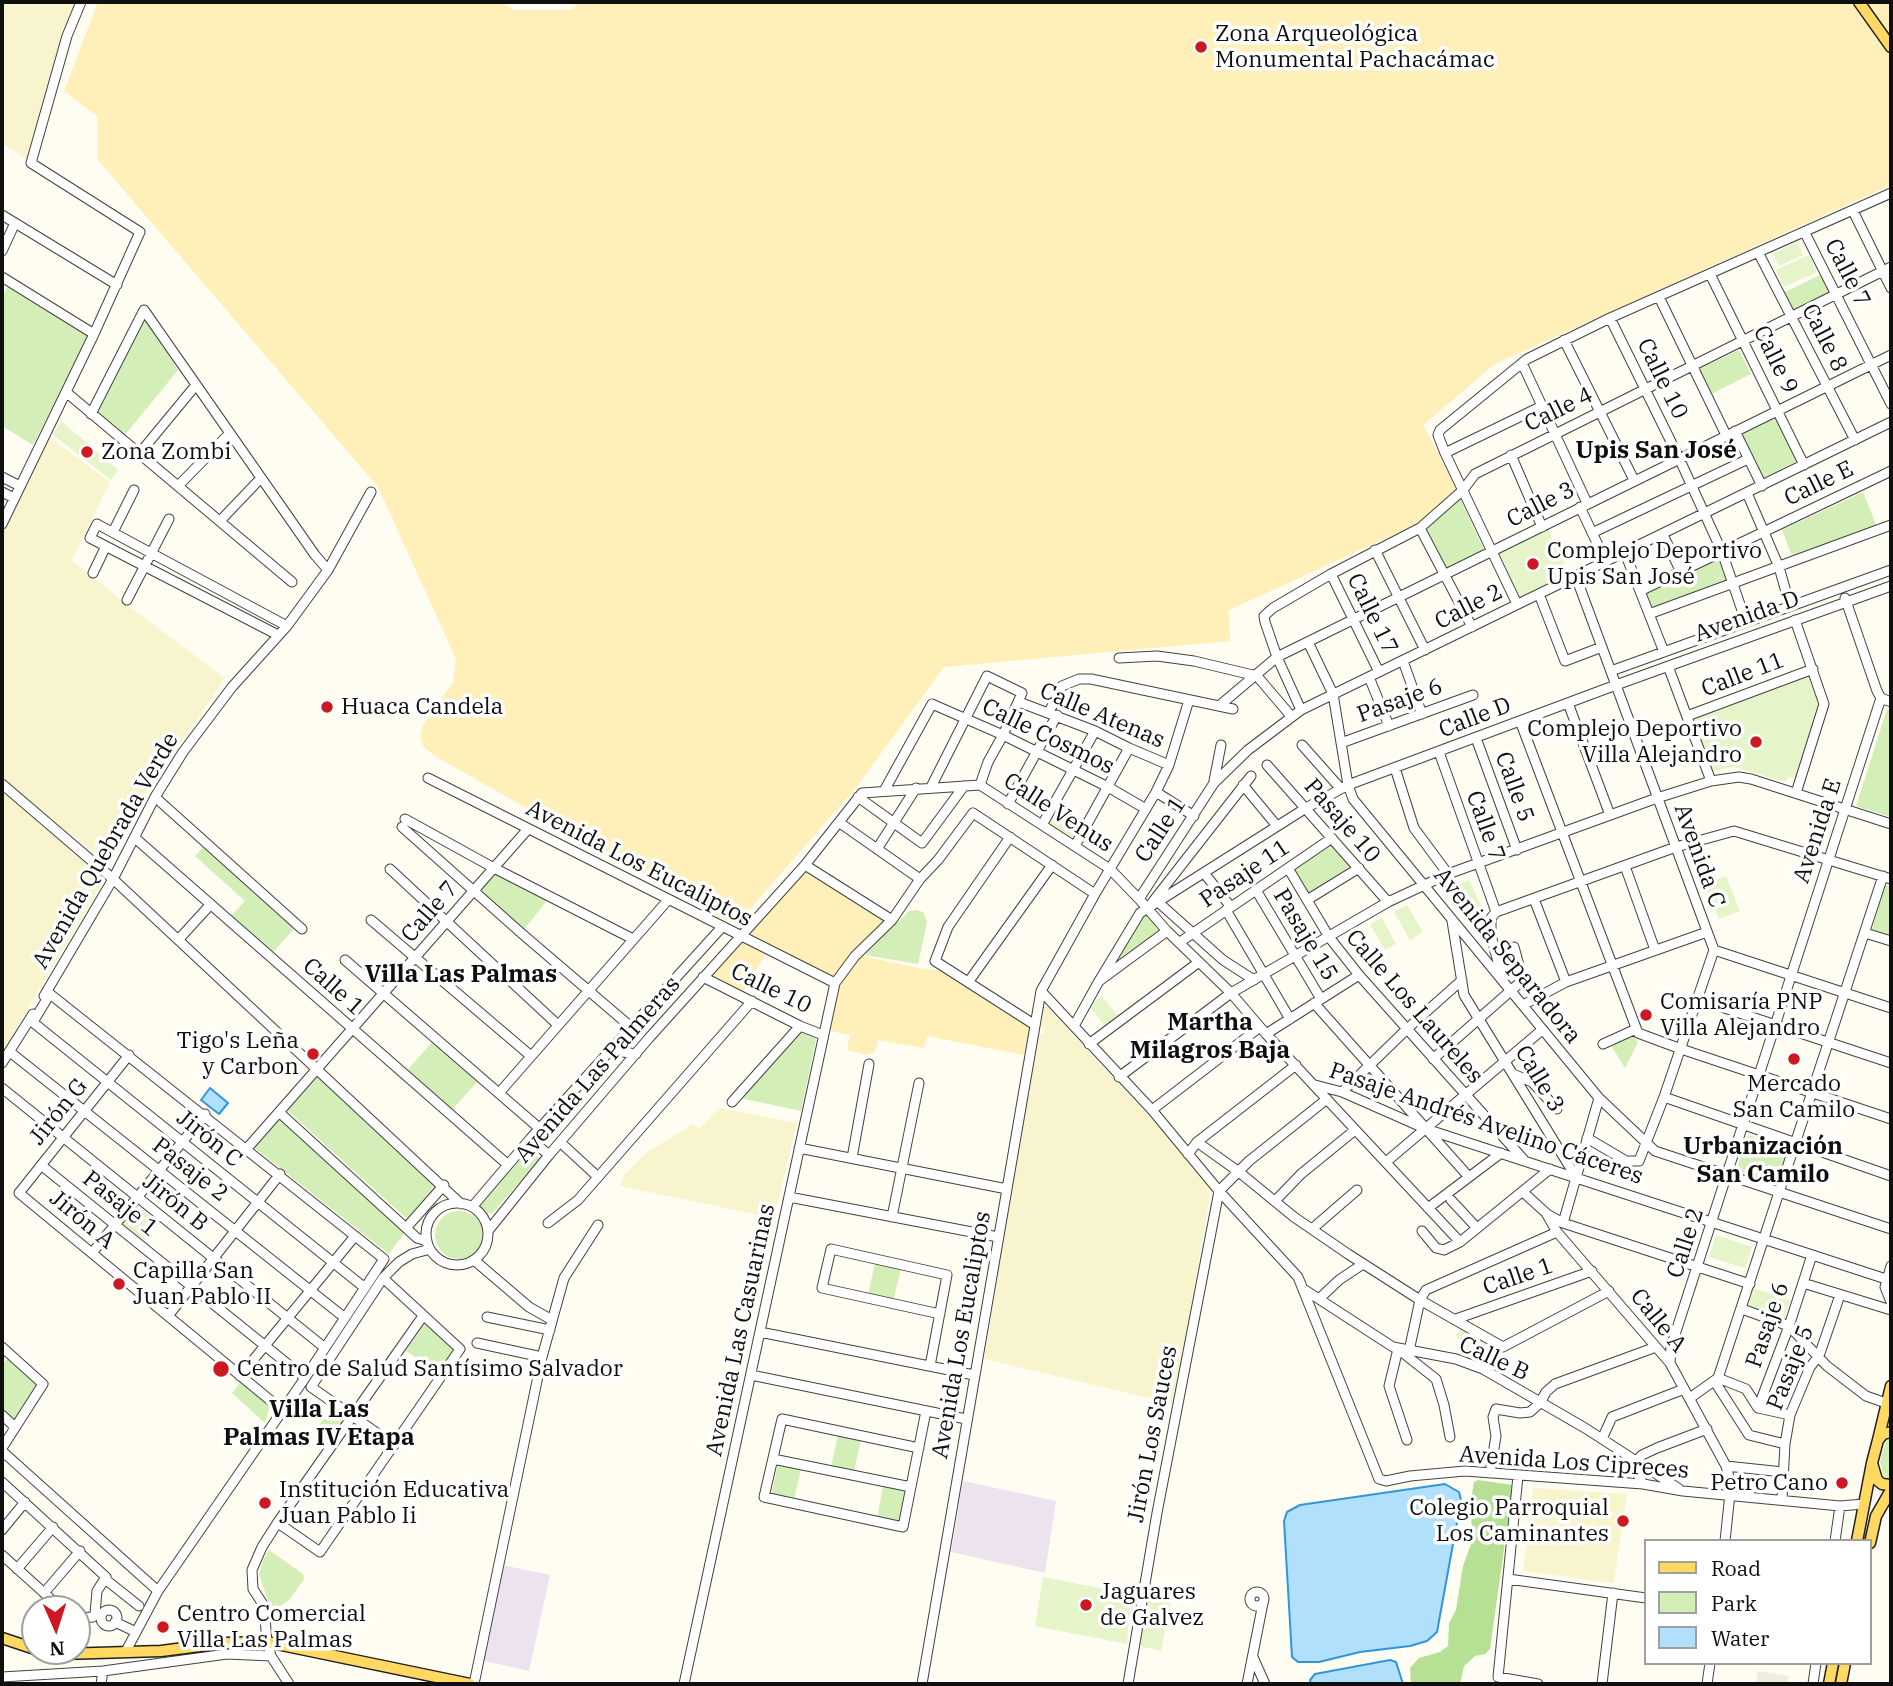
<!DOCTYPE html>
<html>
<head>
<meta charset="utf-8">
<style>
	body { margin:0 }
	#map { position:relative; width:1893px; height:1686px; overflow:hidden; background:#fffcf1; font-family:"IBM Plex Serif",serif }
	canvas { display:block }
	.frame { position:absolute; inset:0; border:4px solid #0f0f0f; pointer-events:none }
	.legend { position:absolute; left:1644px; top:1539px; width:228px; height:126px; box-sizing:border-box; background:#fff; border:2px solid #9f9f9f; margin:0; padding:9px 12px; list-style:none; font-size:21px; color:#0f0f0f }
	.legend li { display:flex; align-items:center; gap:14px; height:35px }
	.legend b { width:35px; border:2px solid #9f9f9f }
	.north { position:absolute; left:21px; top:1595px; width:70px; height:70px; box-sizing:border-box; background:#fff; border:2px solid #9f9f9f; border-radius:50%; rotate:177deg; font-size:19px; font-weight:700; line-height:28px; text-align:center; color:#0f0f0f }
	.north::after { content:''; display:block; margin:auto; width:24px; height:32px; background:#ce1821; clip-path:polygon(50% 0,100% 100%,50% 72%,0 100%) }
</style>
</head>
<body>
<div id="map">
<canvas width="1893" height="1686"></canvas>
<div class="frame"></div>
<ul class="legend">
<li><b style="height:9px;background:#ffd961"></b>Road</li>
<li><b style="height:19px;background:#d3eeb6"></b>Park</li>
<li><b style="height:19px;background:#b0e0fc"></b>Water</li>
</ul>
<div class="north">N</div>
</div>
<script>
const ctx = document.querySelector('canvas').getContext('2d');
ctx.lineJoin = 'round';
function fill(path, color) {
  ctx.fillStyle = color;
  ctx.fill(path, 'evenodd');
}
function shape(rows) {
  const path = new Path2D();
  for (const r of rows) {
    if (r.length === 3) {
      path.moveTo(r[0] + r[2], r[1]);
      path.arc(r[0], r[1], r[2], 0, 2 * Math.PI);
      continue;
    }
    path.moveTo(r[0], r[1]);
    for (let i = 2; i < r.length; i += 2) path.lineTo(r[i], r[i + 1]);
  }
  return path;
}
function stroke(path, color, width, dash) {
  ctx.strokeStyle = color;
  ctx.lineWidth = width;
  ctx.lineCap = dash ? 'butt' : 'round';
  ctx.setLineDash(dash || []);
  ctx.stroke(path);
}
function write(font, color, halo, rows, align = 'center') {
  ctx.font = font + ' "IBM Plex Serif",serif';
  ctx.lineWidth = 7;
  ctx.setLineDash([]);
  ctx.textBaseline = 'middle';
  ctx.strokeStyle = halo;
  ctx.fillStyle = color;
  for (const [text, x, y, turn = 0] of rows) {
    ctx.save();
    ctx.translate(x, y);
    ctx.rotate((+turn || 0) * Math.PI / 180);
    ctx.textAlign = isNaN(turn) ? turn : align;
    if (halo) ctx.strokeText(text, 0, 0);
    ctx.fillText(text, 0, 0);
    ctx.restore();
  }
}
const industrial = shape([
	[963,1481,1056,1501,1045,1573,951,1552],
	[502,1565,550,1575,529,1671,484,1661,481,1658]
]);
const farmland = shape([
	[2,2,77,2,28,160,2,143],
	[49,437,110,482,72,560,135,611,225,678,147,792,109,864,2,779,2,535],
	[2,790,100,875,103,882,2,1052],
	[1044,1007,1047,1007,1146,1113,1209,1184,1211,1190,1184,1348,1181,1351,1183,1357,1174,1404,984,1359,1027,1095,1032,1093,1030,1088,1039,1035,1044,1034,1045,1030,1040,1027],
	[719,1108,797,1123,774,1218,620,1186,624,1175,646,1153,693,1124,699,1129],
	[1533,1488,1627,1494,1614,1581,1612,1583,1523,1571]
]);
const green = shape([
	[1822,274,1831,292,1793,311,1783,293],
	[8,285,90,336,33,445,2,426,2,297],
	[144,316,178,370,124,436,96,413],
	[1739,350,1751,374,1711,394,1698,369],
	[1776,417,1797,461,1763,478,1742,434],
	[1863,492,1877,527,1792,556,1782,530],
	[1460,498,1484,550,1444,569,1425,529],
	[1719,556,1729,581,1651,612,1644,592],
	[1887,709,1891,710,1891,817,1856,806],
	[1332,843,1351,866,1308,894,1294,870],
	[205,845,295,928,271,954,230,917,245,901,195,856],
	[495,871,548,899,523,931,479,892],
	[1885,885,1891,887,1891,938,1871,932],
	[916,910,923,912,927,922,918,964,865,955,890,925,899,921,909,911],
	[1146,915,1162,932,1113,965,1141,916],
	[802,1030,815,1037,816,1040,801,1111,740,1098],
	[1632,1035,1638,1042,1625,1068,1610,1044],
	[432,1042,478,1081,450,1112,405,1073],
	[318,1076,438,1185,407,1219,287,1110],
	[278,1117,405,1232,389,1254,252,1146],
	[1748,1135,1788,1148,1775,1188,1735,1175],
	[526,1151,529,1151,539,1158,538,1162,492,1213,487,1213,479,1205,480,1202],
	[459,1235,24],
	[875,1263,901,1269,893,1301,868,1295],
	[426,1322,455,1349,439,1372,406,1351],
	[8,1358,37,1384,15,1420,2,1409,2,1365],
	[242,1380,270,1405,265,1423,232,1393],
	[332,1406,347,1417,332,1439,317,1428],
	[838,1435,861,1440,854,1471,831,1467],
	[1891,1437,1891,1479,1884,1477,1880,1462,1885,1443],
	[778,1464,801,1469,794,1500,771,1496],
	[883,1486,906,1491,900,1523,877,1518],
	[269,1550,303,1574,304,1579,290,1599,272,1612,259,1574,263,1560]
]);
const forest = shape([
	[1478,1480,1513,1485,1490,1649,1485,1654,1475,1656,1464,1666,1460,1684,1411,1684,1410,1668,1419,1658,1440,1652,1448,1646,1449,1623,1456,1610,1463,1566,1471,1544,1474,1532,1471,1522,1474,1512,1470,1506,1474,1482]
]);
const sand = shape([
	[98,2,501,2,514,10,571,10,580,2,1853,2,1891,54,1891,185,1495,364,1423,425,1458,489,1417,524,1229,610,1230,641,944,667,858,785,739,922,728,922,433,755,423,746,420,736,423,725,453,682,456,659,378,487,98,160,98,117,64,91],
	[1866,2,1891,2,1891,36],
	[808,869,889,920,865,950,864,956,918,968,941,971,964,982,1031,1025,1024,1055,927,1036,924,1048,878,1040,875,1052,866,1055,847,1050,850,1035,826,1030,836,982,770,947,743,992,708,977,803,871]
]);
const pitch = shape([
	[1797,242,1803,255,1779,266,1773,254],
	[1809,255,1817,272,1784,287,1776,270],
	[61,421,118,470,111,480,53,435],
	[1548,529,1570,576,1518,600,1496,553],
	[1810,675,1821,704,1796,778,1789,777,1785,782,1734,767,1712,771,1693,718],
	[1056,809,1082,822,1073,840,1047,827],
	[1726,876,1740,911,1719,919,1705,884],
	[1469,880,1481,906,1466,913,1454,887],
	[1407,905,1423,932,1410,940,1394,912],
	[1382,918,1396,944,1385,950,1370,924],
	[1102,996,1118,1016,1105,1026,1089,1006],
	[137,1205,159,1223,144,1241,122,1223],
	[1716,1235,1752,1247,1745,1268,1709,1257],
	[1753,1288,1790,1300,1784,1319,1747,1307],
	[1465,1325,1487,1343,1477,1355,1455,1336],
	[1043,1577,1135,1595,1132,1616,1129,1617,1127,1644,1035,1626],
	[1148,1599,1171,1603,1161,1651,1139,1646]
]);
const plaza = shape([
	[1758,1671,1789,1676,1787,1684,1756,1684]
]);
const water = shape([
	[210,1088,228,1103,219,1114,201,1100,210,1088],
	[1445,1484,1459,1492,1461,1500,1437,1632,1427,1641,1410,1646,1360,1652,1319,1662,1298,1662,1292,1657,1284,1521,1287,1512,1300,1505,1445,1484],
	[1390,1660,1396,1662,1403,1684,1311,1684,1310,1680,1315,1674,1390,1660]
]);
const minor = shape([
	[1853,211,1891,288],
	[2,215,117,285],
	[1805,233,1891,404],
	[2,251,15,223],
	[1759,254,1855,440],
	[1710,274,1804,465],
	[2,277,94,334],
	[1659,297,1726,435],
	[1610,318,1679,458,1722,552,1746,622],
	[1564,340,1634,480],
	[1522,363,1587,503],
	[66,392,292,582],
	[91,414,144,310,315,555,328,570],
	[1735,431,1762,486],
	[1445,453,1542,406],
	[139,454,196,385],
	[1511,455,1542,527],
	[2,477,20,486],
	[178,486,230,433],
	[2,492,14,498],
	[1747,493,1779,567,1790,606],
	[1580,507,1606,562],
	[220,521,261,478],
	[2,524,94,334,140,232,31,163,67,36,81,2],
	[1420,528,1472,627],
	[113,532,134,490],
	[1592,533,1748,459],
	[1663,535,1681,572],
	[1375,550,1425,650],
	[1625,553,1664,652],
	[93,573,106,546],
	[1331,574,1379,672],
	[1576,577,1714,950],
	[1640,591,1891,471],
	[1539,594,1565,661,1602,647],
	[1845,598,1877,691,1881,698,1891,702],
	[127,600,169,519],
	[1517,604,1445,453,1438,435,1440,430,1527,359,1610,318,1891,193],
	[1649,614,1891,525],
	[1795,620,1824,704,1796,793],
	[278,635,90,538,97,524,287,626],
	[1308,642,1333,694,1348,785,1353,799,1599,1098,1655,1151,1891,1229],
	[1119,658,1157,656,1194,661,1257,676,1291,716],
	[1403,661,1422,714],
	[1668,666,1711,781],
	[1611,671,1891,570],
	[1369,677,1389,726],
	[1019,702,1095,731,1129,748,1169,765],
	[1568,703,1610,815],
	[1219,706,1277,657,1891,355],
	[1301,710,1277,657,1265,622,1264,616,1273,608,1331,574,1420,528,1463,490,1475,474,1891,267],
	[1049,712,1062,686,1079,679,1091,679,1233,709],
	[1687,716,1813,669],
	[1520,721,1638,1033,1681,1049,1891,1119],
	[1476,738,1517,850],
	[1341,743,1473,695],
	[1302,745,1341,789],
	[1439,752,1496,912],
	[1267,765,1388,902],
	[1395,768,1414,828,1448,874],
	[428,778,835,983],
	[1214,781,1221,745],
	[2,784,113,879,461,1204],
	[1243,785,1277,826],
	[931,787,987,676,1022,693,1003,735,988,762,980,785],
	[884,791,932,704,1003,735,1108,787,1146,809],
	[1156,792,1194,816],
	[155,797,302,929],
	[858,797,922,843,964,786],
	[1008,804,1057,715],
	[405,819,494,868,633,939],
	[840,823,920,879],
	[1042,825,1095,731],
	[402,827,520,932,631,1027],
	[1010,837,948,927,935,961,1035,1025],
	[135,838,507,1164],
	[1075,846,1129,748],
	[877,849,916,788],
	[805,865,892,920],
	[1625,866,1655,950],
	[1288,868,1329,937,1359,975,1524,1160],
	[390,869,558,1025],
	[1204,873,1231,907],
	[1256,890,1321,999],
	[1534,899,1566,982],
	[1307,900,1359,868],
	[1158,902,1223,960,1254,980],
	[1151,904,1251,776],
	[1226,910,1290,1019],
	[1496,912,1676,847,1734,831,1891,879],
	[1496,912,1491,918,1491,935,1502,978],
	[371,920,531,1056],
	[1452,921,1464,995,1576,1177],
	[1865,933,1891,941],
	[179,939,211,904],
	[1180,942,1332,838],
	[1714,950,1891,1008],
	[345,960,539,1128],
	[703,977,800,1026,823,1035],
	[969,981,1052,865],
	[1099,981,1140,913,1306,808,1348,785,1616,685,1891,586],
	[1041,991,1152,1110,1219,1191,1298,1277,1379,1479,1386,1481,1410,1476,1465,1471,1643,1484,1683,1491,1840,1506,1864,1504],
	[44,996,113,879,155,797,183,752,232,687,287,626,328,570,371,492],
	[1697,999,1891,1063],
	[1314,1003,1469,1177],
	[1523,1005,1566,982,1707,932],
	[30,1020,365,1288],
	[33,1022,50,994,384,1259,305,1378,158,1591,126,1651],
	[1074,1026,1099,981,1167,931],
	[1266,1034,1359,975],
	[1089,1044,1199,962],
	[1603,1044,1636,1029],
	[610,1050,636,1054],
	[10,1052,345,1318],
	[129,1055,19,1193,282,1410],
	[1433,1059,1523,980,1514,947,1495,952],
	[2,1063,33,1014],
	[1513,1074,1532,1082,1557,1109],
	[1119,1077,1231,993,1388,902,1448,874,1657,798,1711,781,1739,777,1751,779,1891,824],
	[1315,1085,1342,1092,1426,1129,1886,1279],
	[2,1088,325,1348],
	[1342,1092,1408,1028,1462,980],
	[499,1093,668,900],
	[1664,1097,1891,1176],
	[732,1102,800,1026],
	[1152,1110,1260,1027],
	[280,1113,417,1238,427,1241],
	[1587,1138,1626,1161,1639,1161,1664,1097,1714,950],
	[530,1139,549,1155],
	[560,1142,598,1177],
	[1197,1142,1239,1172,1294,1217,1348,1254,1420,1300,1503,1347,1609,1291],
	[250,1145,528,829],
	[799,1148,1007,1189],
	[1188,1154,1197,1142,1296,1065],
	[852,1158,869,1064],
	[1386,1162,1542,1030],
	[41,1165,305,1378],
	[1523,1192,1546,1213,1557,1232,1670,1363,1726,1466,1731,1484,1725,1541],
	[789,1197,998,1237],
	[1451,1200,1477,1228],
	[1275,1201,1301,1174,1355,1130],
	[457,1234,31],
	[473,1206,530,1139,722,927],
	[1428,1208,1501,1153],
	[1547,1214,1563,1223,1750,1284],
	[892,1217,919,1083],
	[548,1223,578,1200,752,1001],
	[1563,1223,1599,1098],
	[406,1228,444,1185],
	[1312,1229,1357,1190],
	[488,1231,549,1155,649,1038,805,865,862,793,980,785,1110,869,1139,899],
	[1422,1231,1436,1248,1444,1250,1460,1242,1550,1169],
	[1460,1242,1266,1034,1231,993,1167,931,1139,899,1214,783,1248,750,1301,710,1891,422],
	[92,1253,205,1114],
	[474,1260,529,1307,552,1320],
	[1891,1266,1885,1287,1891,1302],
	[1803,1283,1891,1310],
	[1305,1290,1393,1347,1456,1359,1483,1369,1585,1428,1678,1488],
	[1319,1299,1339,1280,1363,1264],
	[1742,1309,1789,1326,1827,1366,1866,1396,1886,1403],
	[168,1316,280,1174],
	[487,1317,550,1330],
	[1456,1319,1592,1271],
	[760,1332,974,1375],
	[477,1343,542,1357],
	[2,1347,43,1384,2,1448],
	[1409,1351,1420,1300,1426,1290,1557,1232],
	[1670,1363,1671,1347,1881,698],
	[930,1366,947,1275,831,1249,822,1288,940,1314],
	[751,1375,966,1419],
	[240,1376,355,1236],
	[1718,1378,1746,1389,1758,1408,1790,1415],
	[1715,1382,1749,1435,1785,1444],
	[1690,1398,1718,1378,1883,876],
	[1758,1408,1789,1326,1812,1255],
	[2,1415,15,1427],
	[1602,1439,1612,1417,1684,1389],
	[1407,1440,1389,1386,1398,1349,1436,1379,1444,1405,1450,1437],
	[394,1445,311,1387,383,1278,399,1262,412,1254,430,1249],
	[919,1448,782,1419,764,1497,903,1527,926,1411],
	[2,1451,158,1591],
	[773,1459,911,1487],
	[1631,1461,1643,1484],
	[1634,1464,1642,1455,1657,1448,1707,1429],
	[1726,1466,1783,1472],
	[1490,1473,1496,1436,1493,1417,1496,1409,1520,1413,1530,1412,1540,1403,1546,1392,1555,1384,1656,1347],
	[1518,1476,1498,1677,1538,1684],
	[2,1482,106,1577,97,1591,95,1614,93,1617,77,1618],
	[1782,1500,1785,1444,1790,1415,1810,1367,1819,1356,1840,1295],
	[278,1523,320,1552,460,1349,383,1278],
	[2,1530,25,1502],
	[1835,1541,1840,1506],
	[2,1555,62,1609],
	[17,1569,53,1527],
	[105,1579,139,1606],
	[1508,1579,1646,1598],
	[1257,1599,7],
	[44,1593,80,1551],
	[109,1618,8],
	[115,1622,134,1631],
	[1253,1657,1265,1684],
	[2,1677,103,1671,227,1654,271,1656],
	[101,1684,103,1671],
	[289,1684,271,1656,267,1642,264,1606,253,1589,252,1570,262,1547,278,1522,423,1316],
	[474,1684,542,1357,564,1278,598,1225],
	[684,1684,835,983,855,956,892,920,920,879,938,860,973,813,1095,894],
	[922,1684,1041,991,1095,894,1156,792,1169,765,1189,700],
	[1128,1684,1157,1513,1219,1191,1249,1161,1327,1099],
	[1247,1684,1263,1603],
	[1602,1684,1613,1593],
	[1707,1684,1710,1663],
	[1813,1684,1816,1663]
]);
const major = shape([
	[1859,2,1891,47],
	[1891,1432,1883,1434,1878,1440,1872,1463,1877,1480,1882,1484,1891,1485],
	[1878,1440,1891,1386],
	[1857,1541,1872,1463],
	[1870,1543,1876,1516,1891,1490],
	[2,1638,35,1649],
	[43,1651,63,1654,161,1651,224,1643,267,1642,470,1684],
	[1829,1684,1833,1663],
	[1841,1684,1845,1663]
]);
const markers = [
	[1201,47,7,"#ce1821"],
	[87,452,7,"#ce1821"],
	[1533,564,7,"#ce1821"],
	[327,707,7,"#ce1821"],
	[1756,742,7,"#ce1821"],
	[1646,1015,7,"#ce1821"],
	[313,1054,7,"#ce1821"],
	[1794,1059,7,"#ce1821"],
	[119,1284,7,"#ce1821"],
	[221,1369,9,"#ce1821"],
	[1842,1483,7,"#ce1821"],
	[265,1503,7,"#ce1821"],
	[1623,1521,7,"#ce1821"],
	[1086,1605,7,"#ce1821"],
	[163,1627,7,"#ce1821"]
];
const poiNames = [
	["Zona Arqueológica",1215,34],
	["Monumental Pachacámac",1215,60],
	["Zona Zombi",101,452],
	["Complejo Deportivo",1547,551],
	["Upis San José",1547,577],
	["Huaca Candela",341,707],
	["Complejo Deportivo",1742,729,"right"],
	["Villa Alejandro",1742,755,"right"],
	["Comisaría PNP",1660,1002],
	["Villa Alejandro",1660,1028],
	["Tigo's Leña",299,1041,"right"],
	["y Carbon",299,1067,"right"],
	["Mercado",1794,1084,"center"],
	["San Camilo",1794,1110,"center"],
	["Capilla San",133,1271],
	["Juan Pablo II",133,1297],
	["Centro de Salud Santísimo Salvador",237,1369],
	["Petro Cano",1828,1483,"right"],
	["Institución Educativa",279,1490],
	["Juan Pablo Ii",279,1516],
	["Colegio Parroquial",1609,1508,"right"],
	["Los Caminantes",1609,1534,"right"],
	["Jaguares",1100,1592],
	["de Galvez",1100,1618],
	["Centro Comercial",177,1614],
	["Villa Las Palmas",177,1640]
];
const streetNames = [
	["Calle 7",1847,273,63],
	["Calle 8",1824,338,63],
	["Calle 9",1775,360,64],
	["Calle 10",1662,379,64],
	["Calle 4",1559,410,-26],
	["Calle E",1819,484,-26],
	["Calle 3",1541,505,-27],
	["Calle 2",1469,607,-27],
	["Calle 17",1372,614,64],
	["Avenida D",1747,617,-20],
	["Calle 11",1743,675,-21],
	["Pasaje 6",1400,701,-20],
	["Calle Atenas",1102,716,23],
	["Calle D",1475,718,-21],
	["Calle Cosmos",1048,737,26],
	["Calle 5",1514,787,70],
	["Calle Venus",1058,813,33],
	["Pasaje 10",1342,821,49],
	["Calle 7",1485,826,70],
	["Calle 1",1161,830,-57],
	["Avenida E",1818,831,-72],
	["Avenida Quebrada Verde",106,851,-60],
	["Avenida C",1699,856,70],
	["Avenida Los Eucaliptos",639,864,27],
	["Pasaje 11",1245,874,-34],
	["Calle 7",430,912,-49],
	["Pasaje 15",1305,935,59],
	["Avenida Separadora",1507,956,51],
	["Calle 1",333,987,42],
	["Calle 10",771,989,26],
	["Calle Los Laureles",1414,1007,49],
	["Avenida Las Palmeras",598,1070,-49],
	["Calle 3",1539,1079,59],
	["Jirón G",59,1112,-51],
	["Pasaje Andrés Avelino Cáceres",1486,1124,19],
	["Jirón C",209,1139,39],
	["Pasaje 2",190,1170,38],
	["Jirón B",175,1203,39],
	["Pasaje 1",120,1204,39],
	["Jirón A",82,1220,40],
	["Calle 2",1686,1243,-72],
	["Calle 1",1518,1277,-19],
	["Calle A",1658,1321,51],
	["Pasaje 6",1768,1325,-71],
	["Avenida Las Casuarinas",741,1330,-78],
	["Avenida Los Eucaliptos",962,1335,-80],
	["Calle B",1494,1359,25],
	["Pasaje 5",1791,1368,-68],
	["Jirón Los Sauces",1153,1434,-79],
	["Avenida Los Cipreces",1574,1463,4]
];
const neighbourhoodNames = [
	["Upis San José",1656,451],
	["Villa Las Palmas",461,975],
	["Martha",1210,1023],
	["Milagros Baja",1210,1051],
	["Urbanización",1763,1147],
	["San Camilo",1763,1175],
	["Villa Las",319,1410],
	["Palmas IV Etapa",319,1438]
];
fill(industrial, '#ede3ee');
fill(farmland, '#f8f5ce');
fill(green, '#d3eeb6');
fill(forest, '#b6e194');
fill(sand, '#fff0b9');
fill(pitch, '#e5f4c9');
fill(plaza, '#f1ecde');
fill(water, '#b0e0fc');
stroke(water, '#3096db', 2);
stroke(minor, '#424242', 11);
stroke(major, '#202020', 13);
stroke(minor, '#fff', 9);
stroke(major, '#ffd961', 10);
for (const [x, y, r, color] of markers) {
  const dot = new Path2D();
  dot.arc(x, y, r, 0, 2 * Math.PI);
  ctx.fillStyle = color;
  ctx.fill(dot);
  stroke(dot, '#fff', 2.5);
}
write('23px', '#0f0f0f', '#fff', poiNames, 'left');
write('23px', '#0f0f0f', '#fff', streetNames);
write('bold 24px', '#0f0f0f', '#fff', neighbourhoodNames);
</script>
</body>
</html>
